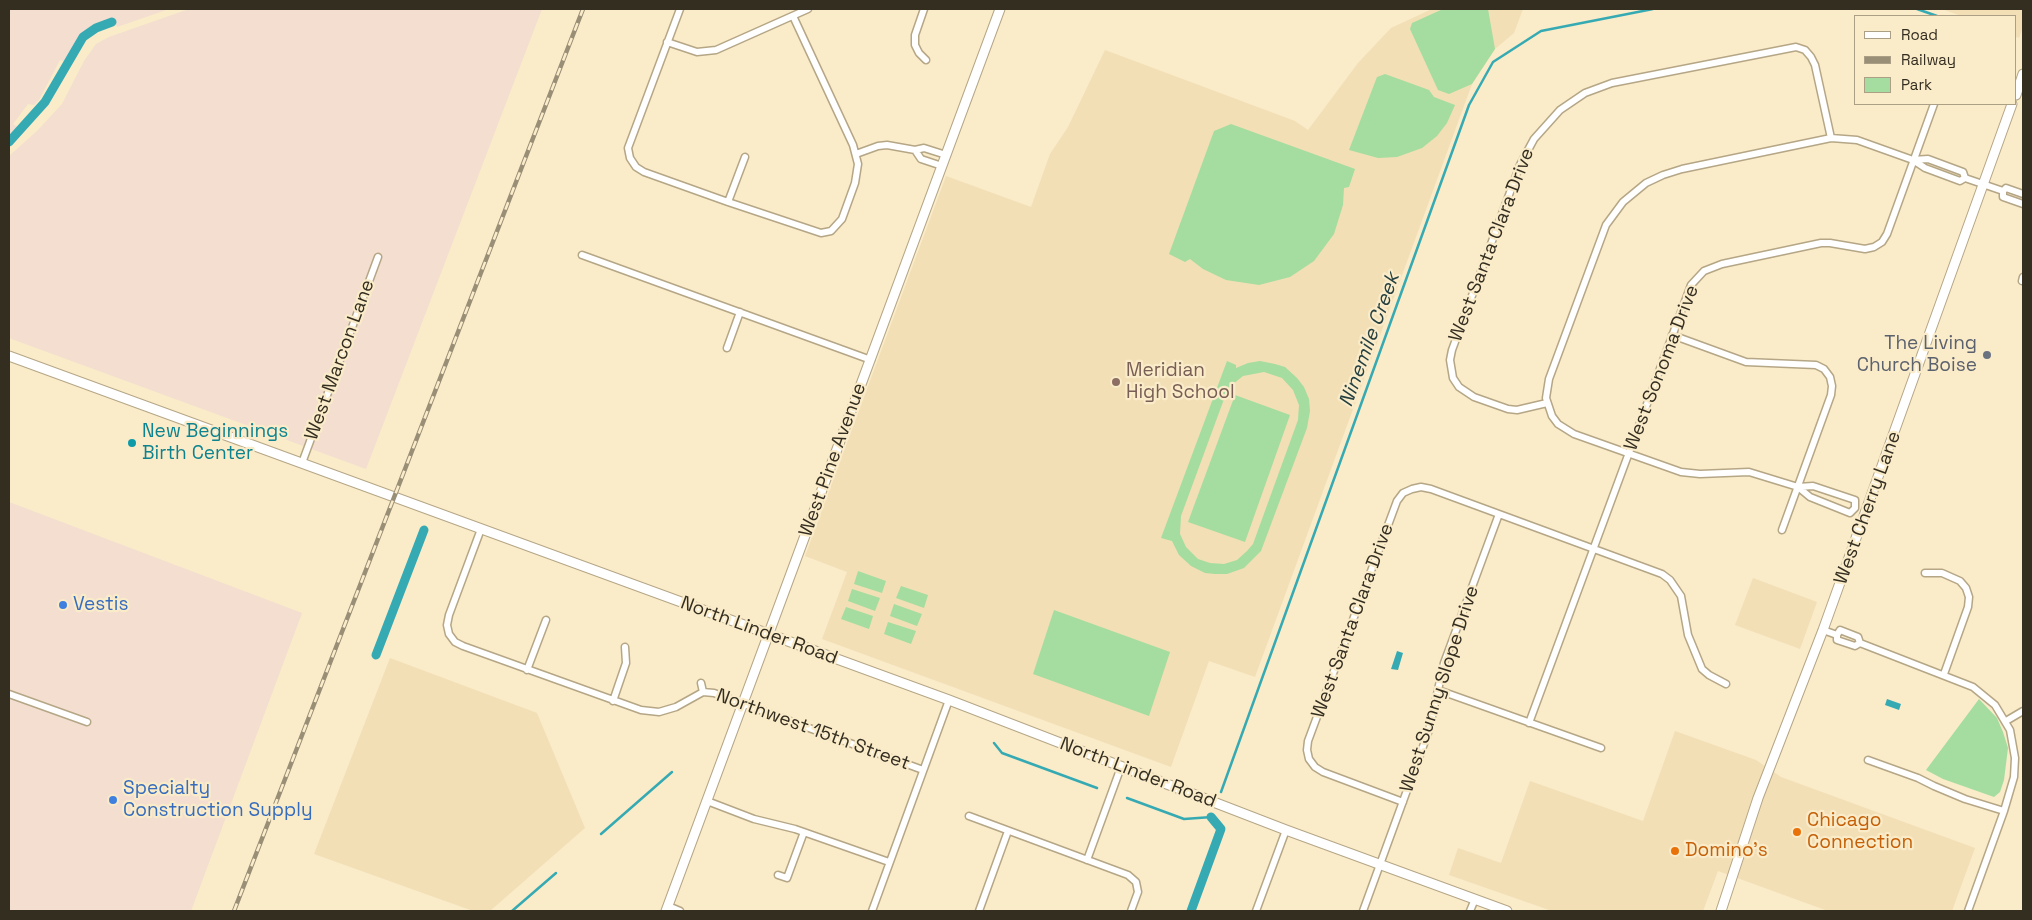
<!DOCTYPE html>
<html>
<head>
<meta charset="utf-8">
<style>
	body { margin:0 }
	#map { position:relative; width:2032px; height:920px; overflow:hidden; background:#faebc9; font-family:"Space Grotesk",sans-serif }
	canvas { display:block }
	.frame { position:absolute; inset:0; border:10px solid #342e21; pointer-events:none }
	.legend { position:absolute; left:1854px; top:15px; width:162px; height:90px; box-sizing:border-box; background:#faebc9; border:1px solid #ab9f86; margin:0; padding:6px 9px; list-style:none; font-size:15px; color:#342e21 }
	.legend li { display:flex; align-items:center; gap:10px; height:25px }
	.legend b { width:25px; border:1px solid #ab9f86 }
</style>
</head>
<body>
<div id="map">
<canvas width="2032" height="920"></canvas>
<div class="frame"></div>
<ul class="legend">
<li><b style="height:6px;background:#fff"></b>Road</li>
<li><b style="height:6px;background:#998e76"></b>Railway</li>
<li><b style="height:14px;background:#a4dd9f"></b>Park</li>
</ul>
</div>
<script>
const ctx = document.querySelector('canvas').getContext('2d');
ctx.lineJoin = 'round';
function fill(path, color) {
  ctx.fillStyle = color;
  ctx.fill(path, 'evenodd');
}
function shape(rows) {
  const path = new Path2D();
  for (const r of rows) {
    path.moveTo(r[0], r[1]);
    for (let i = 2; i < r.length; i += 2) path.lineTo(r[i], r[i + 1]);
  }
  return path;
}
function stroke(path, color, width, dash) {
  ctx.strokeStyle = color;
  ctx.lineWidth = width;
  ctx.lineCap = dash ? 'butt' : 'round';
  ctx.setLineDash(dash || []);
  ctx.stroke(path);
}
function write(font, color, halo, rows, align = 'center') {
  ctx.font = font + ' "Space Grotesk",sans-serif';
  ctx.lineWidth = 4.5;
  ctx.setLineDash([]);
  ctx.textBaseline = 'middle';
  ctx.strokeStyle = halo;
  ctx.fillStyle = color;
  for (const [text, x, y, turn = 0] of rows) {
    ctx.save();
    ctx.translate(x, y);
    ctx.rotate((+turn || 0) * Math.PI / 180);
    ctx.textAlign = isNaN(turn) ? turn : align;
    if (halo) ctx.strokeText(text, 0, 0);
    ctx.fillText(text, 0, 0);
    ctx.restore();
  }
}
const built = shape([
	[1432,9,1523,9,1514,33,1495,49,1472,84,1255,677,1209,661,1171,767,822,639,847,572,805,556,946,176,1031,207,1050,154,1068,127,1105,50,1295,121,1308,130,1358,63,1391,28],
	[1942,9,2023,9,2023,27,2019,38,2016,37,2016,16,1961,16],
	[1753,578,1817,602,1800,649,1735,625],
	[390,658,537,713,585,828,490,911,473,911,314,854],
	[1675,731,1756,760,1781,777,1975,848,1952,911,1828,911,1718,871,1703,911,1552,911,1449,875,1458,848,1501,863,1530,781,1643,821]
]);
const industrial = shape([
	[9,9,169,9,117,27,115,22,111,20,87,30,64,61,60,60,39,100,34,105,28,104,13,124,18,127,9,136],
	[189,9,542,9,366,469,9,338,9,156,37,131,62,104,84,61,96,44,109,37],
	[9,502,302,613,191,911,9,911]
]);
const green = shape([
	[1443,9,1488,9,1495,49,1472,84,1449,94,1438,90,1410,29,1412,23],
	[1385,74,1429,90,1434,97,1455,105,1447,123,1437,136,1422,148,1397,157,1378,158,1349,150,1377,77],
	[1231,124,1355,169,1349,187,1344,188,1343,205,1334,234,1314,261,1290,277,1259,285,1226,280,1203,269,1190,259,1185,262,1169,254,1214,131],
	[1227,361,1236,365,1236,368,1248,363,1260,361,1275,364,1285,367,1297,378,1304,387,1309,399,1310,411,1307,428,1261,551,1244,568,1227,574,1215,574,1205,573,1191,566,1179,555,1172,541,1161,538],
	[1264,372,1282,378,1293,390,1299,405,1298,420,1253,544,1247,551,1237,560,1224,564,1210,563,1198,559,1186,547,1180,534,1181,516,1227,391,1233,384,1243,376],
	[1235,395,1290,415,1245,542,1188,522],
	[858,571,886,581,882,593,854,584],
	[901,586,928,595,924,608,896,598],
	[852,589,880,598,875,611,848,601],
	[894,604,922,614,917,626,890,616],
	[846,607,873,616,869,629,841,619],
	[1054,610,1170,652,1149,716,1033,674],
	[888,622,916,631,911,644,884,634],
	[1979,699,1997,718,2003,732,2008,748,2004,780,2000,792,1994,797,1943,779,1926,770]
]);
const water = shape([
	[1397,651,1403,653,1398,670,1391,669],
	[1887,699,1901,704,1899,710,1885,705]
]);
const stream = shape([
	[1917,9,1937,16],
	[994,743,1002,753,1097,788],
	[1221,792,1469,105,1493,62,1541,31,1653,9],
	[1127,798,1184,819,1212,817],
	[601,834,672,772],
	[512,911,556,873]
]);
const canal = shape([
	[9,142,45,102,83,37,96,28,112,22],
	[376,655,424,530],
	[1191,911,1221,829,1211,817]
]);
const street = shape([
	[680,9,628,148,630,158,636,167,644,172,728,202,821,233,831,231,842,219,855,183,858,164,853,145,793,16],
	[924,9,915,35,915,45,919,53,926,60],
	[667,42,697,52,716,50,808,9],
	[856,154,878,146,887,145,915,150],
	[942,166,921,159,915,150,924,148,946,155],
	[1965,178,2003,191,2006,188,2023,194],
	[2003,191,2003,197,2023,204],
	[728,202,745,157],
	[582,255,871,360],
	[2022,281,2023,277],
	[1672,335,1746,362,1816,365,1824,369,1830,377,1832,386,1831,395,1782,530],
	[727,348,740,312],
	[1547,403,1517,410,1508,409,1474,397,1459,387,1453,378,1450,360,1452,350,1520,165,1534,139,1560,110,1585,93,1612,83,1796,47,1805,50,1811,57,1815,65,1831,138],
	[302,463,378,257],
	[1798,487,1810,497,1850,513,1855,508,1855,500,1813,486,1798,487,1749,472,1700,474,1681,472,1574,434,1558,424,1552,416,1546,398,1549,379,1606,225,1623,202,1646,183,1663,175,1682,169,1831,138,1857,140,1913,160,1925,168,1960,181,1965,178,1963,172,1928,159,1913,160],
	[481,529,449,615,447,625,449,634,455,642,463,646,641,710,659,712,676,707,703,692,714,693,923,770],
	[1925,573,1942,573,1960,581,1966,588,1969,597,1968,607,1944,674],
	[1823,630,1837,635],
	[1860,643,1858,637,1840,630,1837,635,1837,640,1855,646,1860,643,1973,687,1995,705,2010,730,2015,758,2014,777,2004,811,1968,911],
	[527,670,546,620],
	[701,683,703,692],
	[1438,690,1601,748],
	[9,694,87,722],
	[613,701,626,663,625,647],
	[2006,721,2023,711],
	[1529,723,1691,285,1704,271,1722,264,1821,243,1830,243,1865,249,1874,247,1882,242,1887,234,1934,104],
	[1868,760,1918,778,1934,786,1965,799,2004,811],
	[707,801,754,819,795,829,889,862],
	[1403,802,1323,772,1315,767,1309,759,1307,750,1308,741,1397,501,1403,493,1412,489,1421,487,1431,489,1662,574,1670,580,1681,596,1688,635,1702,669,1709,675,1726,684],
	[969,816,1128,875,1136,882,1138,892,1131,911],
	[1087,860,1121,767],
	[778,875,787,878,804,832],
	[668,906,680,911],
	[872,911,949,700],
	[979,911,1008,831],
	[1256,911,1286,830],
	[1363,911,1429,730,1444,663,1499,514],
	[1470,911,1475,899]
]);
const secondary = shape([
	[2016,95,2023,74],
	[9,356,949,700,1286,830,1507,911],
	[666,911,1000,9],
	[1721,911,1758,798,1823,630,2012,104]
]);
const rail = shape([
	[234,911,583,9]
]);
const markers = [
	[1987,355,5,"#6b7280"],
	[1116,382,5,"#8d6e63"],
	[132,443,5,"#0f9aa8"],
	[63,605,5,"#3f7fe0"],
	[113,800,5,"#3f7fe0"],
	[1797,832,5,"#e8710a"],
	[1675,851,5,"#e8710a"]
];
const streetNames = [
	["West Santa Clara Drive",1492,245,-69],
	["West Marcon Lane",340,360,-70],
	["West Sonoma Drive",1662,368,-69],
	["West Pine Avenue",833,460,-70],
	["West Cherry Lane",1868,508,-70],
	["West Santa Clara Drive",1353,621,-70],
	["North Linder Road",759,631,20],
	["West Sunny Slope Drive",1440,689,-72],
	["Northwest 15th Street",813,730,20],
	["North Linder Road",1138,773,21]
];
const worshipNames = [
	["The Living",1977,344],
	["Church Boise",1977,366]
];
const educationNames = [
	["Meridian",1126,371],
	["High School",1126,393]
];
const cultureNames = [
	["New Beginnings",142,432],
	["Birth Center",142,454]
];
const shopNames = [
	["Vestis",73,605],
	["Specialty",123,789],
	["Construction Supply",123,811]
];
const foodNames = [
	["Chicago",1807,821],
	["Connection",1807,843],
	["Domino's",1685,851]
];
const waterNames = [
	["Ninemile Creek",1370,340,-70]
];
fill(built, '#f2dfb6');
fill(industrial, '#f3ded0');
fill(green, '#a4dd9f');
fill(water, '#36aab3');
stroke(stream, '#36aab3', 2.5);
stroke(canal, '#36aab3', 9);
stroke(street, '#b5a686', 9);
stroke(secondary, '#b5a686', 11);
stroke(street, '#fff', 6);
stroke(secondary, '#fff', 9);
stroke(rail, '#998e76', 4.5);
stroke(rail, '#faebc9', 2.5, [8]);
for (const [x, y, r, color] of markers) {
  const dot = new Path2D();
  dot.arc(x, y, r, 0, 2 * Math.PI);
  ctx.fillStyle = color;
  ctx.fill(dot);
  stroke(dot, '#faebc9', 2);
}
write('19px', '#342e21', '#faebc9', streetNames);
write('19px', '#5b616d', '#faebc9', worshipNames, 'right');
write('19px', '#785e54', '#faebc9', educationNames, 'left');
write('19px', '#0d838f', '#faebc9', cultureNames, 'left');
write('19px', '#366cbe', '#faebc9', shopNames, 'left');
write('19px', '#c56008', '#faebc9', foodNames, 'left');
write('italic 20px', '#264041', '#faebc9', waterNames);
</script>
</body>
</html>
